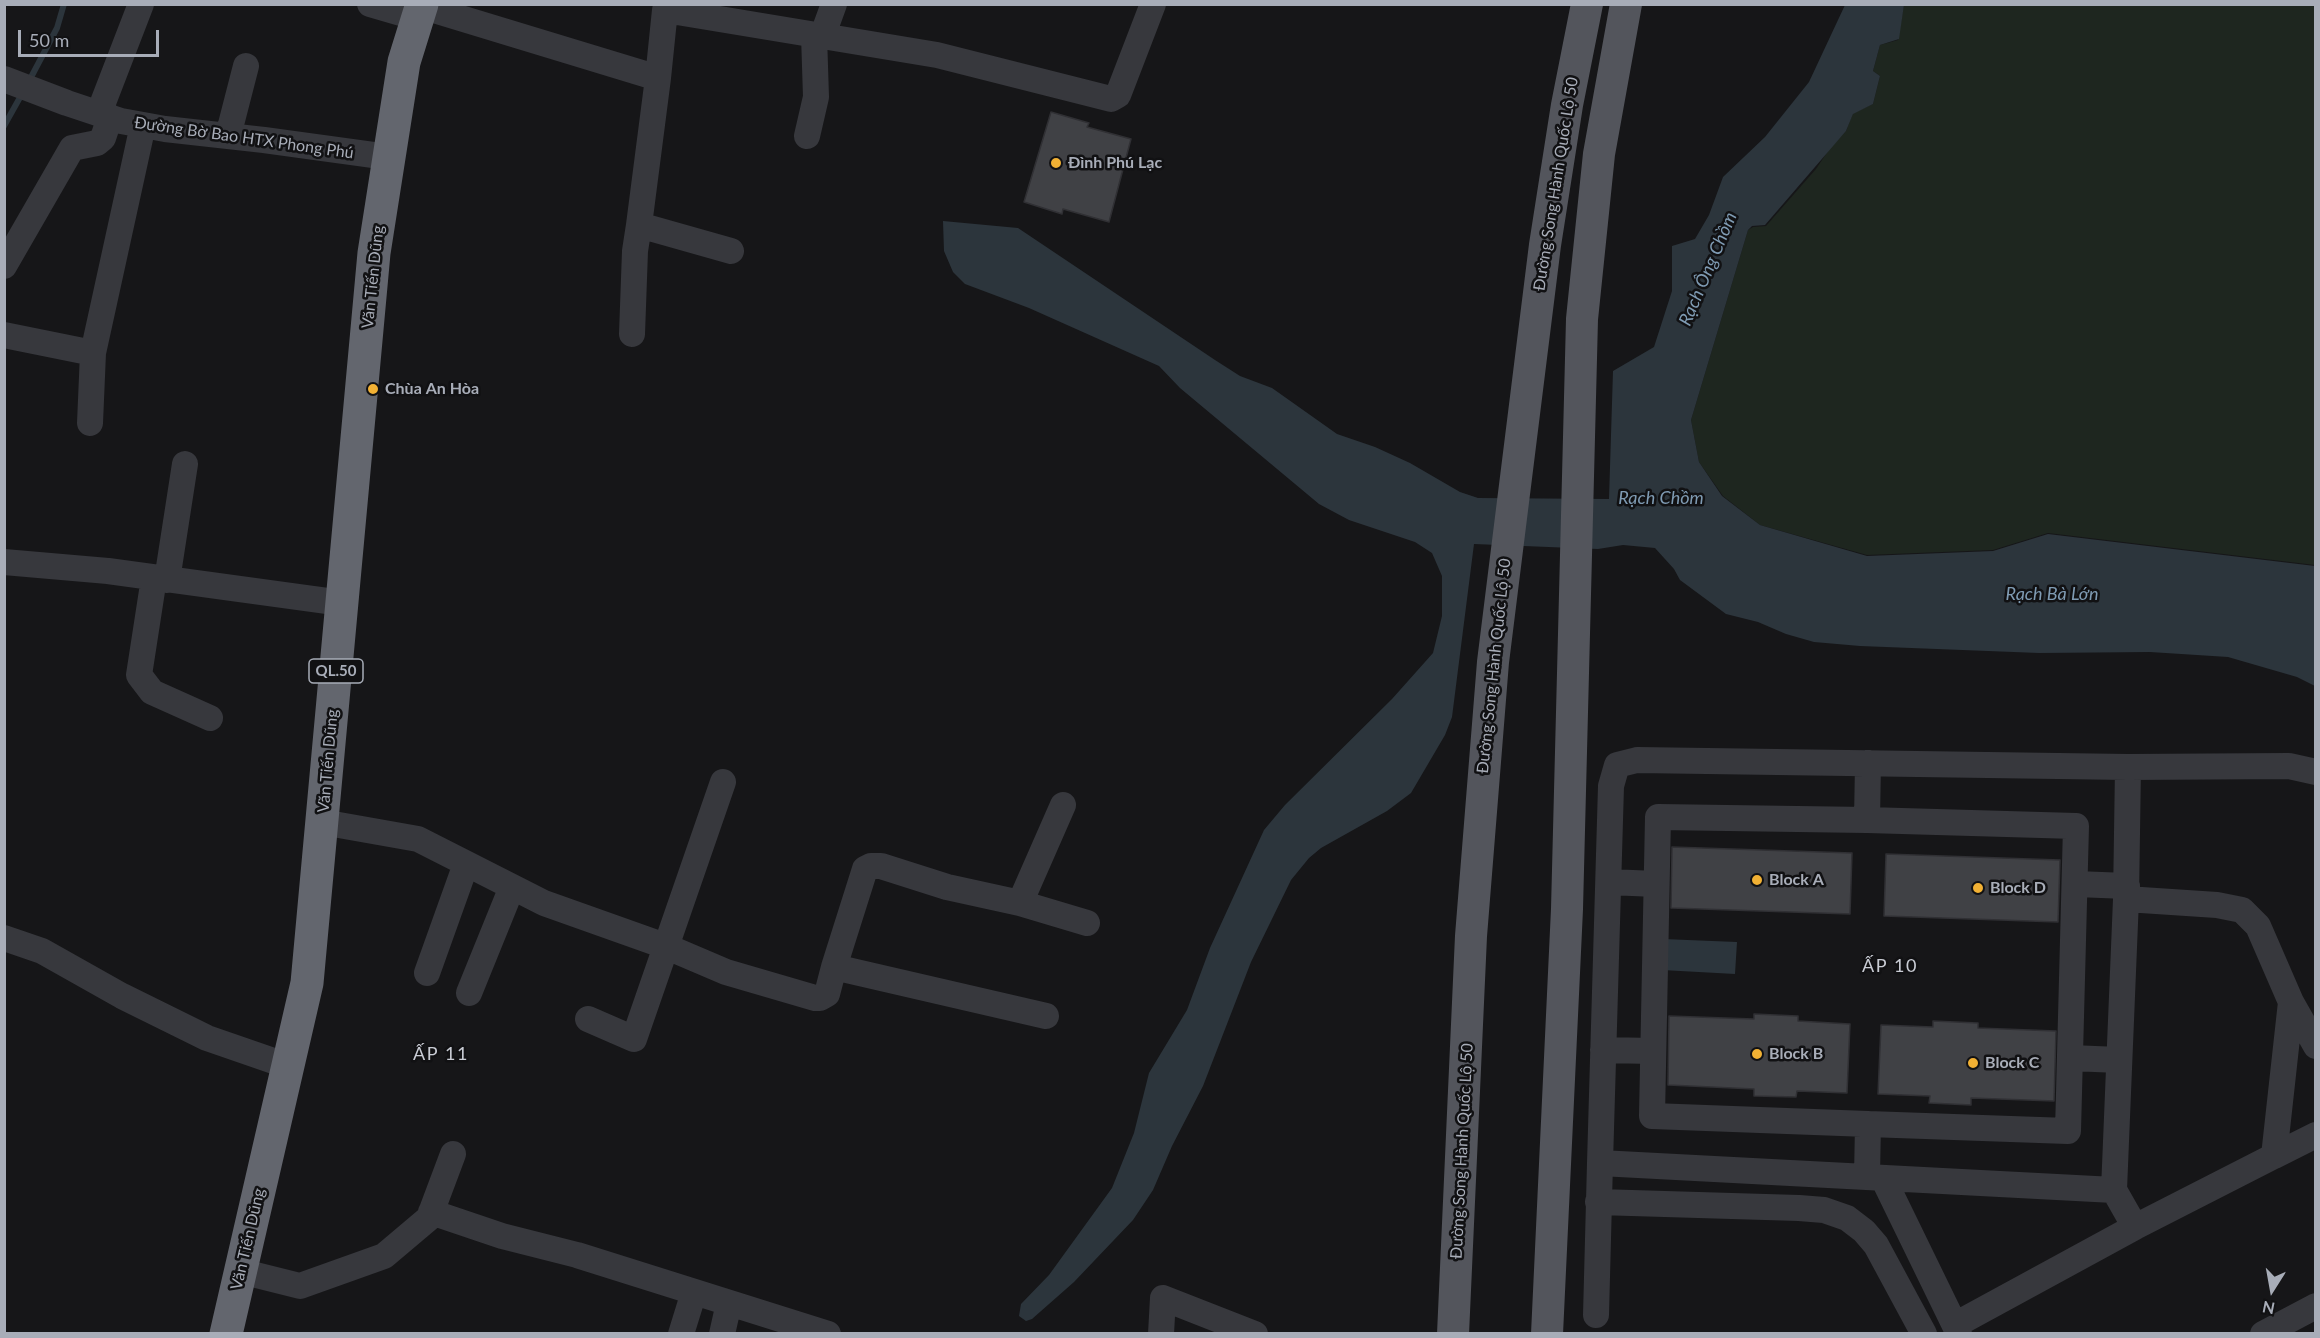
<!DOCTYPE html>
<html>
<head>
<meta charset="utf-8">
<style>
	body { margin:0 }
	#map { position:relative; width:2320px; height:1338px; overflow:hidden; background:#161618; font-family:Lato,sans-serif }
	canvas { display:block }
	.frame { position:absolute; inset:0; border:6px solid #a8adb8; pointer-events:none }
	.north { position:absolute; left:2242px; top:1260px; width:60px; height:60px; -webkit-text-stroke:4px #111113; paint-order:stroke; rotate:191deg; font-size:16px; font-weight:700; line-height:24px; text-align:center; color:#a8adb8 }
	.north::after { content:''; display:block; margin:auto; width:21px; height:27px; background:#a8adb8; clip-path:polygon(50% 0,100% 100%,50% 72%,0 100%) }
	.scale { position:absolute; left:18px; top:30px; width:141px; height:27px; box-sizing:border-box; border:3px solid #a8adb8; border-top:0; padding-left:8px; font-size:18px; line-height:21px; white-space:nowrap; color:#a8adb8; -webkit-text-stroke:4px #111113; paint-order:stroke }
</style>
</head>
<body>
<div id="map">
<canvas width="2320" height="1338"></canvas>
<div class="frame"></div>
<div class="north">N</div>
<div class="scale">50 m</div>
</div>
<script>
const ctx = document.querySelector('canvas').getContext('2d');
ctx.lineJoin = 'round';
function fill(path, color) {
  ctx.fillStyle = color;
  ctx.fill(path, 'evenodd');
}
function shape(rows) {
  const path = new Path2D();
  for (const r of rows) {
    path.moveTo(r[0], r[1]);
    for (let i = 2; i < r.length; i += 2) path.lineTo(r[i], r[i + 1]);
  }
  return path;
}
function stroke(path, color, width, dash) {
  ctx.strokeStyle = color;
  ctx.lineWidth = width;
  ctx.lineCap = dash ? 'butt' : 'round';
  ctx.setLineDash(dash || []);
  ctx.stroke(path);
}
function write(font, color, halo, rows, align = 'center') {
  ctx.font = font + ' Lato,sans-serif';
  ctx.lineWidth = 5;
  ctx.setLineDash([]);
  ctx.textBaseline = 'middle';
  ctx.strokeStyle = halo;
  ctx.fillStyle = color;
  for (const [text, x, y, turn = 0] of rows) {
    ctx.save();
    ctx.translate(x, y);
    ctx.rotate((+turn || 0) * Math.PI / 180);
    ctx.textAlign = isNaN(turn) ? turn : align;
    if (halo) ctx.strokeText(text, 0, 0);
    ctx.fillText(text, 0, 0);
    ctx.restore();
  }
}
const green = shape([
	[1904,5,2315,5,2315,565,2048,533,1993,550,1867,555,1760,525,1723,496,1699,462,1691,420,1748,230,1753,227,1766,226,1816,169,1830,148,1846,131,1853,113,1873,104,1880,76,1873,71,1880,45,1898,40]
]);
const water = shape([
	[1845,5,1904,5,1899,39,1880,45,1873,71,1880,76,1873,104,1853,114,1846,131,1765,225,1752,226,1748,230,1691,420,1699,462,1722,496,1760,525,1867,556,1993,551,2048,534,2315,566,2315,686,2297,677,2228,657,2150,652,2039,653,1860,646,1814,642,1786,634,1758,622,1726,614,1680,580,1674,569,1655,548,1623,545,1598,549,1474,544,1452,717,1445,735,1411,793,1387,811,1321,848,1309,858,1291,880,1251,962,1203,1086,1172,1146,1153,1190,1133,1220,1074,1282,1032,1319,1026,1321,1019,1316,1021,1304,1049,1275,1112,1188,1134,1133,1149,1073,1187,1010,1210,948,1264,830,1285,805,1392,699,1433,653,1442,616,1442,576,1432,553,1415,542,1349,520,1319,504,1180,388,1159,366,1029,308,965,284,953,272,944,251,943,221,1018,228,1215,360,1240,376,1272,388,1337,434,1375,447,1410,463,1460,492,1478,498,1609,499,1613,371,1654,347,1672,291,1672,246,1695,239,1709,215,1723,177,1765,137,1809,82],
	[1663,939,1737,942,1735,974,1662,970]
]);
const stream = shape([
	[28,83,57,28,64,4],
	[4,126,23,92]
]);
const building = shape([
	[1051,112,1089,123,1087,127,1131,139,1109,222,1063,209,1062,214,1024,202,1051,112],
	[1672,847,1852,853,1850,914,1671,908,1672,847],
	[1886,854,2060,860,2058,922,1884,916,1886,854],
	[1754,1014,1798,1016,1798,1021,1850,1024,1847,1093,1797,1091,1796,1097,1754,1096,1754,1089,1668,1085,1669,1016,1754,1019,1754,1014],
	[1933,1021,1978,1023,1978,1028,2056,1031,2054,1101,1971,1098,1971,1105,1929,1103,1930,1096,1878,1094,1881,1025,1933,1027,1933,1021]
]);
const minor = shape([
	[370,4,418,18],
	[421,6,658,78,665,10,937,55,1111,99,1118,95,1153,4],
	[822,37,834,4],
	[658,78,639,225,731,251],
	[4,79,67,103,121,121,165,129,264,140,388,157],
	[99,113,141,4],
	[228,136,246,66],
	[807,136,816,97,814,35],
	[4,266,72,148,97,143,103,138,110,117],
	[632,334,635,251,639,225],
	[4,335,93,353,90,423],
	[93,353,143,125],
	[4,562,108,571,342,603],
	[154,578,139,675,152,692,210,718],
	[167,580,185,464],
	[1637,760,2128,767,2126,899,2114,1190,1600,1163,1611,786,1617,765,1637,760],
	[1868,763,1867,820,2076,826,2068,1131,1868,1124],
	[2128,767,2289,766,2316,772],
	[322,822,418,839,544,903,665,946,726,972,815,998,820,998,827,994,834,967,1046,1016],
	[1609,882,1656,884],
	[2076,884,2127,886],
	[2126,899,2217,905,2242,910,2258,926,2291,1002,2316,1046],
	[1020,903,1063,805],
	[4,938,42,951,122,996,207,1038,288,1066],
	[834,967,865,869,871,866,881,866,947,887,1020,903,1087,923],
	[427,973,466,864],
	[469,993,512,887],
	[588,1019,634,1039,723,782],
	[1603,1050,1653,1051],
	[2071,1058,2119,1060],
	[2274,1156,2316,1135],
	[1867,1176,1868,1124,1652,1116,1658,817,1867,820],
	[1883,1178,1959,1334],
	[2114,1190,2135,1227,2274,1156,2291,1002],
	[1598,1202,1799,1208,1824,1210,1847,1218,1864,1231,1876,1245,1924,1334],
	[431,1212,502,1236,577,1255,828,1334],
	[240,1271,300,1286,384,1256,429,1218,453,1154],
	[1596,1315,1600,1163],
	[1955,1325,2135,1227],
	[681,1334,694,1292],
	[722,1334,729,1303],
	[1161,1334,1163,1298,1255,1334],
	[2263,1334,2316,1306]
]);
const major = shape([
	[1453,1334,1471,936,1493,662,1545,245,1567,105,1587,4],
	[1547,1334,1567,909,1582,319,1599,154,1626,4]
]);
const highway = shape([
	[226,1334,307,983,374,253,404,62,422,4]
]);
const markers = [
	[1056,163,6,"#f2b134"],
	[373,389,6,"#f2b134"],
	[1757,880,6,"#f2b134"],
	[1978,888,6,"#f2b134"],
	[1757,1054,6,"#f2b134"],
	[1973,1063,6,"#f2b134"]
];
const shields = [
	[336,671,54]
];
const shieldNames = [
	["QL.50",336,671]
];
const streetNames = [
	["Đường Bờ Bao HTX Phong Phú",244,138,8],
	["Đường Song Hành Quốc Lộ 50",1556,184,-81],
	["Văn Tiến Dũng",373,277,-84],
	["Đường Song Hành Quốc Lộ 50",1494,666,-84],
	["Văn Tiến Dũng",328,761,-85],
	["Đường Song Hành Quốc Lộ 50",1462,1151,-87],
	["Văn Tiến Dũng",248,1239,-77]
];
const poiNames = [
	["Đình Phú Lạc",1068,163],
	["Chùa An Hòa",385,389],
	["Block A",1769,880],
	["Block D",1990,888],
	["Block B",1769,1054],
	["Block C",1985,1063]
];
const waterNames = [
	["Rạch Ông Chồm",1708,269,-67],
	["Rạch Chồm",1661,498],
	["Rạch Bà Lớn",2052,594]
];
const neighbourhoodNames = [
	["ẤP 10",1890,966],
	["ẤP 11",441,1054]
];
fill(green, '#1e261f');
fill(water, '#2c353c');
stroke(stream, '#2c353c', 6);
fill(building, '#404145');
stroke(building, '#303034', 1.5);
stroke(minor, '#37383d', 26);
stroke(major, '#53555c', 32);
stroke(highway, '#63666e', 33);
for (const [x, y, r, color] of markers) {
  const dot = new Path2D();
  dot.arc(x, y, r, 0, 2 * Math.PI);
  ctx.fillStyle = color;
  ctx.fill(dot);
  stroke(dot, '#111113', 2);
}
for (const [x, y, w] of shields) {
  const box = new Path2D();
  box.roundRect(x - w / 2, y - 12, w, 24, 4.5);
  ctx.fillStyle = '#111113';
  ctx.fill(box);
  stroke(box, '#a8adb8', 1.5);
}
write('bold 15px', '#a8adb8', null, shieldNames);
write('16px', '#a8adb8', '#111113', streetNames);
write('bold 16px', '#a8adb8', '#111113', poiNames, 'left');
write('italic 18px', '#7f9bb3', '#111113', waterNames);
ctx.letterSpacing = '1.5px';
write('18px', '#c9ccd4', '#111113', neighbourhoodNames);
ctx.letterSpacing = '0px';
</script>
</body>
</html>
